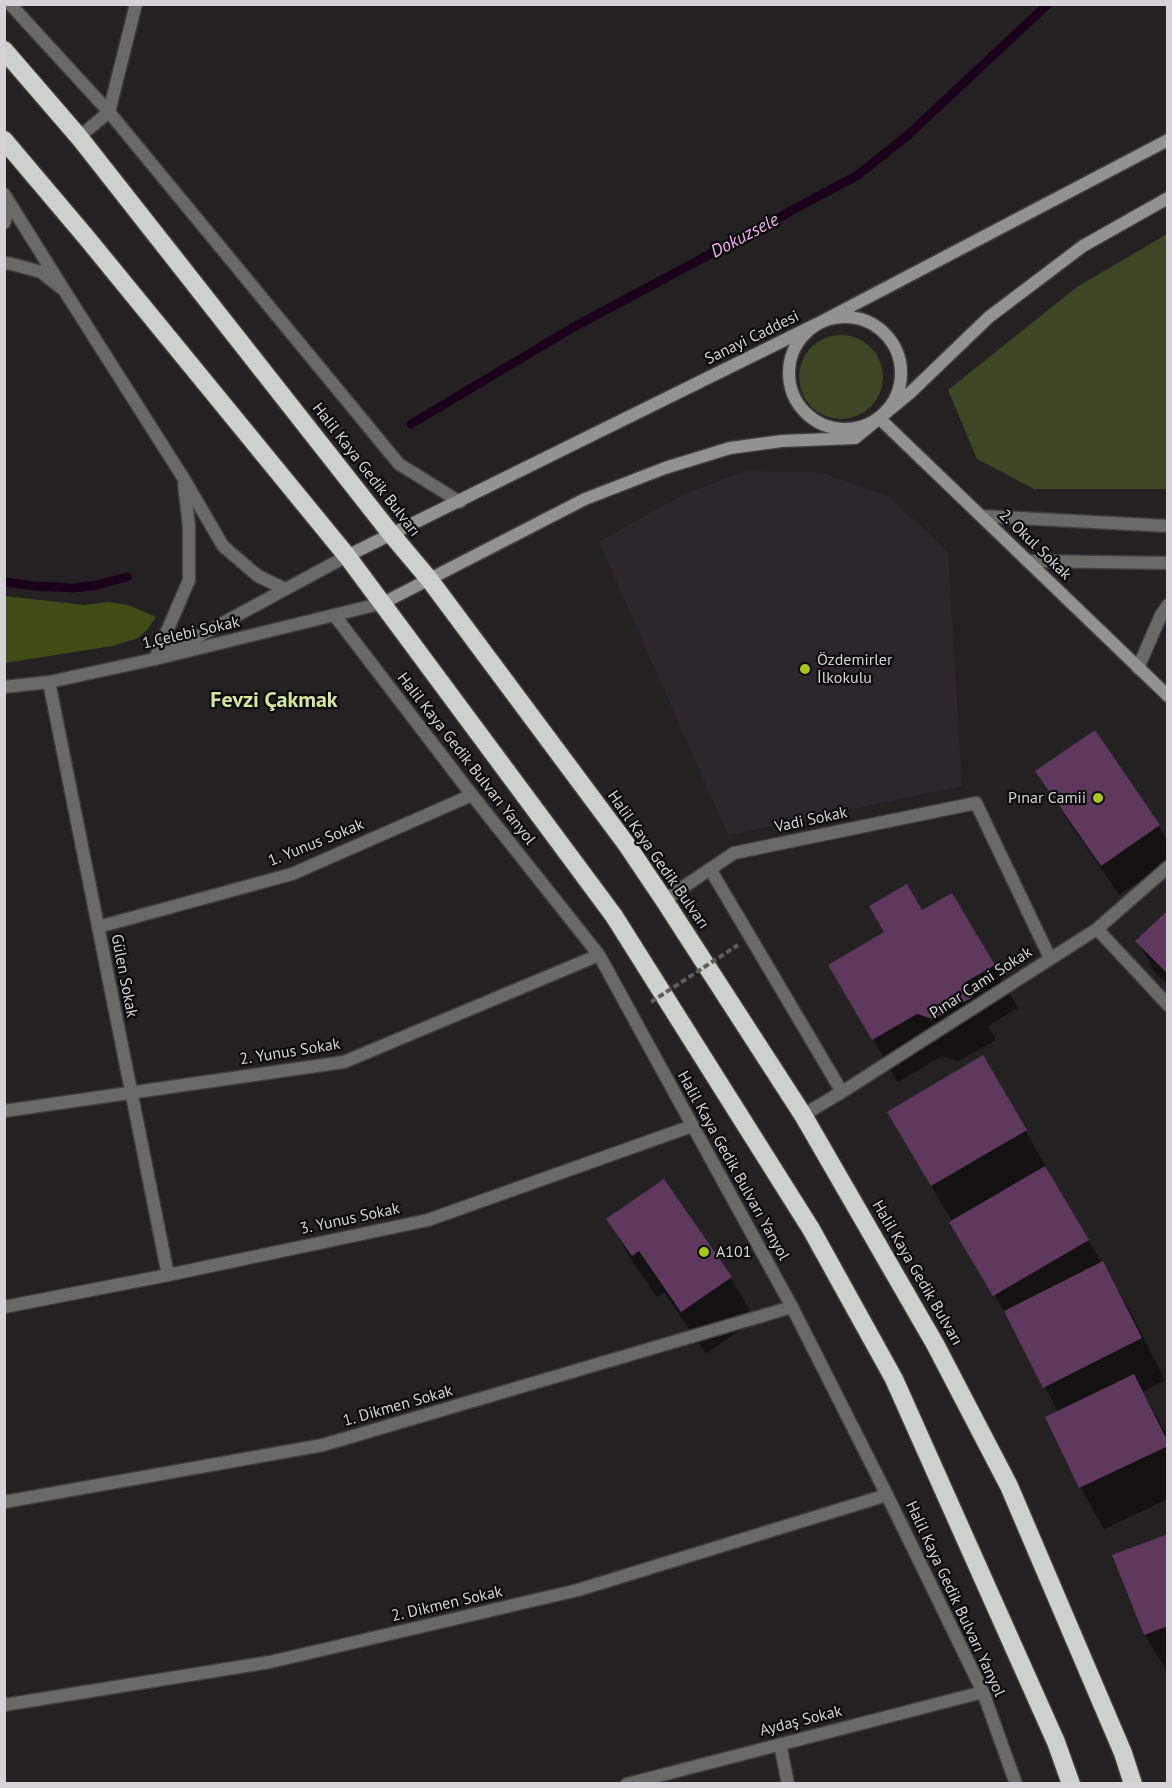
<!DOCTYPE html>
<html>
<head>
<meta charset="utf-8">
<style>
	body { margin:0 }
	#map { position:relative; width:1172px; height:1788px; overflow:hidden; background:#242123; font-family:"PT Sans",sans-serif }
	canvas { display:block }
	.frame { position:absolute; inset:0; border:6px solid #d5d3d5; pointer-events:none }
</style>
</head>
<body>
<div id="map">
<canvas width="1172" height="1788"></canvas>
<div class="frame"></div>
</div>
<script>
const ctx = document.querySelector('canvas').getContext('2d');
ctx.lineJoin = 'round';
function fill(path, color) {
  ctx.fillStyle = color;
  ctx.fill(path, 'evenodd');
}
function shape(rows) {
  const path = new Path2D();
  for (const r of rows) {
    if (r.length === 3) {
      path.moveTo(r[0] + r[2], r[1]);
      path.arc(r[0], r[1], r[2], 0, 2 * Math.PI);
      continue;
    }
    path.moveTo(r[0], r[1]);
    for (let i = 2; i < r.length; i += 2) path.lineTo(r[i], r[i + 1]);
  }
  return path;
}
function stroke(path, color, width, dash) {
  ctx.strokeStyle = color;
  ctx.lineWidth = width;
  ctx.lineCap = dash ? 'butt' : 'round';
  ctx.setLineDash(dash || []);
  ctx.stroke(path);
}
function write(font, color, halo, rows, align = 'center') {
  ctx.font = font + ' "PT Sans",sans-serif';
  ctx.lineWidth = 4.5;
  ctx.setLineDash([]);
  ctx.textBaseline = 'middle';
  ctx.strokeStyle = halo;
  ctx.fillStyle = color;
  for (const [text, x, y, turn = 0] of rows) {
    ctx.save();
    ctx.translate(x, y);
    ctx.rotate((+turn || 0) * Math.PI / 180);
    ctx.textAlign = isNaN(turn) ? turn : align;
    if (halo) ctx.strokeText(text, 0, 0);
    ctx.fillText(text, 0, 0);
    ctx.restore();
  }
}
const built = shape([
	[746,471,822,473,890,497,948,552,962,786,728,835,599,542,682,495]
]);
const green = shape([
	[1167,234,1167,489,1034,489,977,459,948,390,1077,287],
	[841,377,42]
]);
const forest = shape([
	[5,596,84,605,108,602,128,605,156,617,147,630,138,638,112,646,5,663]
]);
const shadow = shape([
	[1094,732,1168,841,1168,862,1119,895,1055,801,1037,771],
	[951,895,1018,1008,988,1026,996,1040,958,1061,942,1056,898,1082,830,965],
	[1168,912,1168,985,1155,972,1137,941],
	[982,1057,1050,1173,1048,1174,1127,1305,1165,1380,1143,1392,1168,1437,1168,1499,1104,1529,1080,1487,1058,1412,1019,1337,913,1154],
	[664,1181,731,1278,755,1320,706,1353,664,1292,657,1297,632,1261,608,1219],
	[1168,1536,1168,1673,1145,1635,1114,1556]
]);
const stream = shape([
	[411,424,572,328,858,175,908,135,1048,4],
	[4,582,35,586,74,588,97,585,127,577]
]);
const building = shape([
	[1095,730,1160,825,1101,866,1035,771],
	[907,884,922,910,952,893,995,965,964,983,973,997,933,1019,917,1014,872,1040,828,965,884,932,869,906],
	[1168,910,1168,974,1135,941],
	[983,1055,1027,1130,931,1186,887,1112],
	[1045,1166,1089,1240,993,1296,949,1222],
	[664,1179,732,1277,681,1312,639,1251,632,1256,606,1219],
	[1103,1261,1142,1338,1043,1388,1004,1311],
	[1134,1374,1168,1442,1168,1446,1079,1488,1045,1417],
	[1168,1534,1168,1626,1144,1635,1112,1555]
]);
const lane = shape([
	[4,194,64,290,41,272,12,264,4,263],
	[4,199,6,217,4,223],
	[64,290,184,479,223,546,258,576,285,589],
	[155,659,189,580,189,526,184,484]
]);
const street = shape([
	[10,4,109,112,399,464,460,502],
	[79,137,109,112,136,4],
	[981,516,1168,526],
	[1028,561,1168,563],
	[335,616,472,795,599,955,792,1307,887,1495,983,1692,1016,1784],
	[171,651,347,556],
	[1138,668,1161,615,1168,605],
	[49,682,168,1275],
	[4,687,49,682,155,659,383,603],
	[710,869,842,1092],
	[664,900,734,853,976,803,1050,958],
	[98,927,292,874,472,795],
	[1097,929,1168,1005],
	[4,1111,344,1062,599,955],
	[803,1115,842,1092,1097,929,1168,867],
	[4,1307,168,1275,428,1220,692,1126],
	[4,1502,323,1445,792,1307],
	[4,1705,270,1662,578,1590,887,1495],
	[780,1744,788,1784],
	[627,1784,983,1692]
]);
const secondary = shape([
	[845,373,56],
	[879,418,1168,696],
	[347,556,819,323,1168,140],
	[383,603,585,499,665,468,730,448,782,441,855,438,911,392,989,317,1083,246,1168,198]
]);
const highway = shape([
	[4,50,79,137,392,535,429,579,627,845,664,900,803,1115,935,1344,1009,1486,1123,1753,1133,1784],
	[4,140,86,237,347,556,614,916,811,1229,894,1379,1056,1742,1071,1784]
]);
const pathBridge = shape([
	[651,1002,738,945]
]);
const markers = [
	[805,669,6,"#a9c71b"],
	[1098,798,6,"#a9c71b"],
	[704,1252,6,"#a9c71b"]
];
const streetNames = [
	["Sanayi Caddesi",752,338,-26],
	["Halil Kaya Gedik Bulvarı",366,470,52],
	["2. Okul Sokak",1035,545,44],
	["1.Çelebi Sokak",191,633,-13],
	["Halil Kaya Gedik Bulvarı Yanyol",466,759,52],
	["Vadi Sokak",811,820,-12],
	["1. Yunus Sokak",316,843,-22],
	["Halil Kaya Gedik Bulvarı",658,860,55],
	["Gülen Sokak",124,976,79],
	["Pınar Cami Sokak",981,983,-33],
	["2. Yunus Sokak",290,1052,-9],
	["Halil Kaya Gedik Bulvarı Yanyol",733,1166,61],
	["3. Yunus Sokak",350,1219,-12],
	["Halil Kaya Gedik Bulvarı",917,1273,60],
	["1. Dikmen Sokak",398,1406,-16],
	["Halil Kaya Gedik Bulvarı Yanyol",955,1599,65],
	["2. Dikmen Sokak",447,1604,-13],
	["Aydaş Sokak",801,1721,-14]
];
const poiNames = [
	["Özdemirler",817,660],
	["İlkokulu",817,678],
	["Pınar Camii",1086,798,"right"],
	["A101",716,1252]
];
const waterNames = [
	["Dokuzsele",745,236,-28]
];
const districtNames = [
	["Fevzi Çakmak",274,701]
];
fill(built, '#2e262d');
fill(green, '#3e4625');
fill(forest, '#414d17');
fill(shadow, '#0007');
stroke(stream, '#1b001b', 9);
fill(building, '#5f385d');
stroke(lane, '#403d3f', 15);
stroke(street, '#403d3f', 15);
stroke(secondary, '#403d3f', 15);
stroke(highway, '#403d3f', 21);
stroke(lane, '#696a68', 12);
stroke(street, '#696a68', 12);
stroke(secondary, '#929390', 12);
stroke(highway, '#ced0cb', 18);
stroke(pathBridge, '#5e5c5e', 4, [6, 3]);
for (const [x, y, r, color] of markers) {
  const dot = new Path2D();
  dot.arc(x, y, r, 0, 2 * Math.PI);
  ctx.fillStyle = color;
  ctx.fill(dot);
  stroke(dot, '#0c0b0c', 2);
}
write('16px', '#d5d3d5', '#0c0b0c', streetNames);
write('16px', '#d5d3d5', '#0c0b0c', poiNames, 'left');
write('italic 18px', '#f3b2ed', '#0c0b0c', waterNames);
write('bold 22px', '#d4e89d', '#0c0b0c', districtNames);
</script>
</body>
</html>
